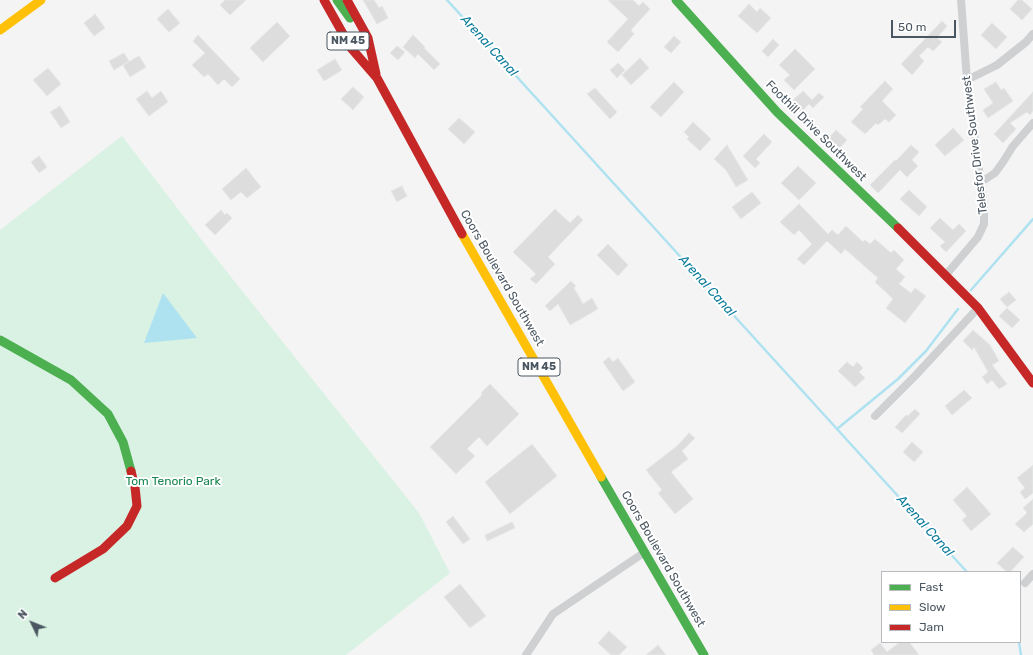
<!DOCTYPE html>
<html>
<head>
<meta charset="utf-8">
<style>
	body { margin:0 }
	#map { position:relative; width:1033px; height:655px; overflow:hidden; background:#f4f4f4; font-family:Rubik,sans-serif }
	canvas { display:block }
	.legend { position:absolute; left:881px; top:571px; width:140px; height:72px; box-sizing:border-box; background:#fff; border:1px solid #b7bbc0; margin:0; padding:5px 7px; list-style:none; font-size:12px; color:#4a5661 }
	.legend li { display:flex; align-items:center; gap:8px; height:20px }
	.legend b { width:20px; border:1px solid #b7bbc0 }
	.north { position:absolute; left:12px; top:603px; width:40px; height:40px; -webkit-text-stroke:3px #fff; paint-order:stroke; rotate:313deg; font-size:11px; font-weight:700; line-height:16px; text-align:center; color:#4a5661 }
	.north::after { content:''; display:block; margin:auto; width:14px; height:18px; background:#4a5661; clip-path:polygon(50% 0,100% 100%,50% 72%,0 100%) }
	.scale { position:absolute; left:891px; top:20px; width:65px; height:18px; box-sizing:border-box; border:2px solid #4a5661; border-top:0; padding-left:5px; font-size:12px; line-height:14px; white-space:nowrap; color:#4a5661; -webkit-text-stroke:3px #fff; paint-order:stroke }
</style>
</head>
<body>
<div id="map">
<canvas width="1033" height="655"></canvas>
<ul class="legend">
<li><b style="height:5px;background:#4caf50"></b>Fast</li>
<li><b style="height:5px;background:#ffc107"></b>Slow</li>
<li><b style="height:5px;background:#c62828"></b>Jam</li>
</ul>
<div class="north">N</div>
<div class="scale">50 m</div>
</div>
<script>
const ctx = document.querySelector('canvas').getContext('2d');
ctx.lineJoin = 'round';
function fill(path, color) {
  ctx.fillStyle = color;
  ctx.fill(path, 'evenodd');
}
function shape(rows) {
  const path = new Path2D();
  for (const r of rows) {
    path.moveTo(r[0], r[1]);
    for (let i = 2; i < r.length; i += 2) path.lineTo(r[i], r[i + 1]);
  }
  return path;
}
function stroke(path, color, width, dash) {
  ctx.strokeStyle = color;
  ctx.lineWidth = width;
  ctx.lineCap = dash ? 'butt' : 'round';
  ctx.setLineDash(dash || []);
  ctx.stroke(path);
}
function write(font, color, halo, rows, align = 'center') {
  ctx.font = font + ' Rubik,sans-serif';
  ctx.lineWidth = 4;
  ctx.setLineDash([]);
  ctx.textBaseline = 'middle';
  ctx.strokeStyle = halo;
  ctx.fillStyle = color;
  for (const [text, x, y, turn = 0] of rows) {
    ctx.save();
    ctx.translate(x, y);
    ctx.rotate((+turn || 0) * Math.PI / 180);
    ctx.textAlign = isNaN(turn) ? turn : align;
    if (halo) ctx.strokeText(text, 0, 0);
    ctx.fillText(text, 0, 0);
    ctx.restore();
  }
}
const green = shape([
	[122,136,204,243,419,513,450,573,346,655,0,655,0,230]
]);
const water = shape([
	[163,293,197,338,144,343]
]);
const stream = shape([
	[447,0,967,572],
	[971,290,1033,219],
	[837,429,898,379,926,351,958,309],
	[1019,642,1021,655]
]);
const building = shape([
	[225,0,246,0,230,15,220,5,225,0],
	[363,0,374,0,379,8,382,6,388,18,377,24,363,0],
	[608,0,633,0,639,6,643,2,650,9,631,30,634,34,618,52,607,42,628,19,608,0],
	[1018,0,1022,0,1032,9,1022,20,1010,9,1018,0],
	[749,4,757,12,760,8,771,18,757,33,738,16,749,4],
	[168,9,180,23,169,32,157,19,168,9],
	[95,14,105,28,94,36,84,23,95,14],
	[942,21,947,26,937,38,942,42,933,51,928,47,919,56,924,61,912,75,901,64,942,21],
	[277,22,290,36,263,62,250,48,277,22],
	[992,23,1007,37,996,49,981,35,992,23],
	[198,35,240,79,232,87,224,79,218,85,208,74,204,77,192,65,205,53,193,41,198,35],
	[413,35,425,47,424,48,440,64,434,70,418,54,415,58,403,47,413,35],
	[674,36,681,42,671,53,664,47,674,36],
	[773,39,779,45,768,57,762,51,773,39],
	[397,46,405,52,398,60,390,53,397,46],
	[795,49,815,69,794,90,784,80,790,75,779,65,795,49],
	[124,53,129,61,114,70,109,61,124,53],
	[139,56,146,67,130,77,123,65,139,56],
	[640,58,649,68,631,85,622,75,640,58],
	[335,59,342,70,324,81,317,70,335,59],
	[618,63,625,70,617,78,610,70,618,63],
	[48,68,61,84,47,96,33,80,48,68],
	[885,81,893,89,882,101,896,115,889,122,885,119,878,125,876,123,865,134,851,122,863,109,860,107,885,81],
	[674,82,684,92,661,117,650,107,674,82],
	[996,82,1001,90,1004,88,1013,101,988,118,983,110,993,103,984,89,996,82],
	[353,87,364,97,353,110,341,99,353,87],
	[595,88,617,112,610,119,587,94,595,88],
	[147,91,152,98,161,91,168,102,149,116,136,99,147,91],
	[803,91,812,100,819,93,824,97,813,108,809,104,800,113,794,107,797,104,793,100,803,91],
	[1033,92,1033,111,1030,115,1027,112,1010,123,1016,129,1003,143,994,134,1033,92],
	[60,106,70,122,61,128,50,112,60,106],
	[459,118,475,132,464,144,448,129,459,118],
	[693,122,711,139,700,151,687,139,689,137,684,132,693,122],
	[953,128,964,140,945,156,935,145,953,128],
	[836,130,847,140,835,153,824,143,836,130],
	[764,134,772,142,756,159,760,163,755,168,743,156,764,134],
	[727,145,748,180,736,187,726,170,714,159,727,145],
	[911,145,919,152,912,160,918,166,907,177,900,170,878,193,870,185,895,160,896,161,911,145],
	[39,156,47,167,39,173,31,162,39,156],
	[798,166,816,183,799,200,781,183,798,166],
	[246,168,261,187,247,198,241,192,231,200,222,189,246,168],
	[402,186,407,196,397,202,391,191,402,186],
	[909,190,927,207,919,216,900,199,909,190],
	[752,192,761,203,741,219,732,207,752,192],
	[799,204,828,234,832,230,838,235,846,226,863,242,865,240,870,244,875,239,891,253,894,250,904,260,896,269,905,277,899,284,911,293,915,288,926,296,905,323,886,308,893,299,875,282,878,278,845,249,841,254,827,241,804,265,797,259,812,244,799,230,794,235,780,222,799,204],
	[555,209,570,223,578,215,583,220,548,257,555,264,536,284,530,279,536,274,513,252,555,209],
	[221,210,225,215,227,213,232,218,215,235,205,225,221,210],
	[940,218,953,230,959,224,966,231,946,252,940,246,945,242,930,228,940,218],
	[608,244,628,265,618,276,597,255,608,244],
	[571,281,576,286,574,288,583,304,592,298,598,309,570,325,558,304,550,311,545,306,571,281],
	[1009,292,1016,300,1007,307,1000,299,1009,292],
	[1007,308,1020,320,1012,328,999,316,1007,308],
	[973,330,990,345,999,361,992,365,1007,384,999,389,992,380,987,384,982,377,988,372,974,347,972,350,963,341,973,330],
	[609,357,613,362,618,358,635,382,623,391,603,362,609,357],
	[847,362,853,367,857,362,863,368,859,372,865,378,855,387,838,371,847,362],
	[490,384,519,414,487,446,479,437,467,449,475,456,456,474,430,447,482,395,481,393,490,384],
	[964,390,972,398,952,415,945,406,964,390],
	[915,409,920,414,902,433,895,427,906,415,908,416,915,409],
	[689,433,695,438,682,451,688,459,671,472,693,499,675,514,658,493,662,490,646,470,677,446,689,433],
	[912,442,923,452,914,462,903,452,912,442],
	[532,444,557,476,510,514,485,482,532,444],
	[1033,465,1033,493,1025,499,1020,492,1025,488,1017,478,1033,465],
	[967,487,991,514,971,531,962,520,967,516,953,500,967,487],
	[1033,499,1033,524,1024,532,1015,524,1027,513,1023,508,1033,499],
	[453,516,470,539,463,544,446,522,453,516],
	[512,522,515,528,487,541,485,535,512,522],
	[1013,547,1024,557,1010,572,1007,572,997,563,1013,547],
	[460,584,486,616,470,628,444,597,460,584],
	[609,631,627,647,619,655,611,655,598,643,609,631],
	[900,642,909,642,919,655,874,655,871,650,880,643,887,652,900,642],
	[658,645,666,655,646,655,658,645]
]);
const street = shape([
	[967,80,997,65,1026,42,1033,34],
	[981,182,995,173,1003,162,1013,146,1033,123],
	[945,276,978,237,984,224,984,206,967,80,961,0],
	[875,416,915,376,978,308],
	[1025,583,1033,574],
	[526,655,553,614,645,552]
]);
const fast = shape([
	[337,0,350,18],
	[676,0,777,112,898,228],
	[0,340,71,380,108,414,123,442,131,471],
	[601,477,704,655]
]);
const slow = shape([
	[0,30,41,0],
	[462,234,601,477]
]);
const jam = shape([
	[324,0,351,48,377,78,462,234],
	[347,0,368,38,376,74],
	[898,228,978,308,1033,383],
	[55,578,103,549,127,526,137,506,135,487,131,471]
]);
const shields = [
	[348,41,42],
	[539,367,42]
];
const shieldNames = [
	["NM 45",348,41],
	["NM 45",539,367]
];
const streetNames = [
	["Foothill Drive Southwest",816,131,45],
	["Telesfor Drive Southwest",975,145,-97],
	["Coors Boulevard Southwest",502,278,60],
	["Coors Boulevard Southwest",663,559,60]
];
const parkNames = [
	["Tom Tenorio Park",173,482]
];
const waterNames = [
	["Arenal Canal",489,46,48],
	["Arenal Canal",707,286,48],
	["Arenal Canal",925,526,48]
];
fill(green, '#d9f2e3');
fill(water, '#aee2f0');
stroke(stream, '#aee2f0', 2.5);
fill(building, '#ddddde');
stroke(building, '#e5e6e7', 1);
stroke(street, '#ced0d2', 8);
stroke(fast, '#4caf50', 9);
stroke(slow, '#ffc107', 9);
stroke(jam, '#c62828', 9);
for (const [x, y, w] of shields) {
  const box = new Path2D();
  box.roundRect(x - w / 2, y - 9, w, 18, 3);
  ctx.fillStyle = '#fff';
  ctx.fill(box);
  stroke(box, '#4a5661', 1);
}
write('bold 11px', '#4a5661', null, shieldNames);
write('12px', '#4a5661', '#fff', streetNames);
write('12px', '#17864f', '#fff', parkNames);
write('italic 13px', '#0c7c9b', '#fff', waterNames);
</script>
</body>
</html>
